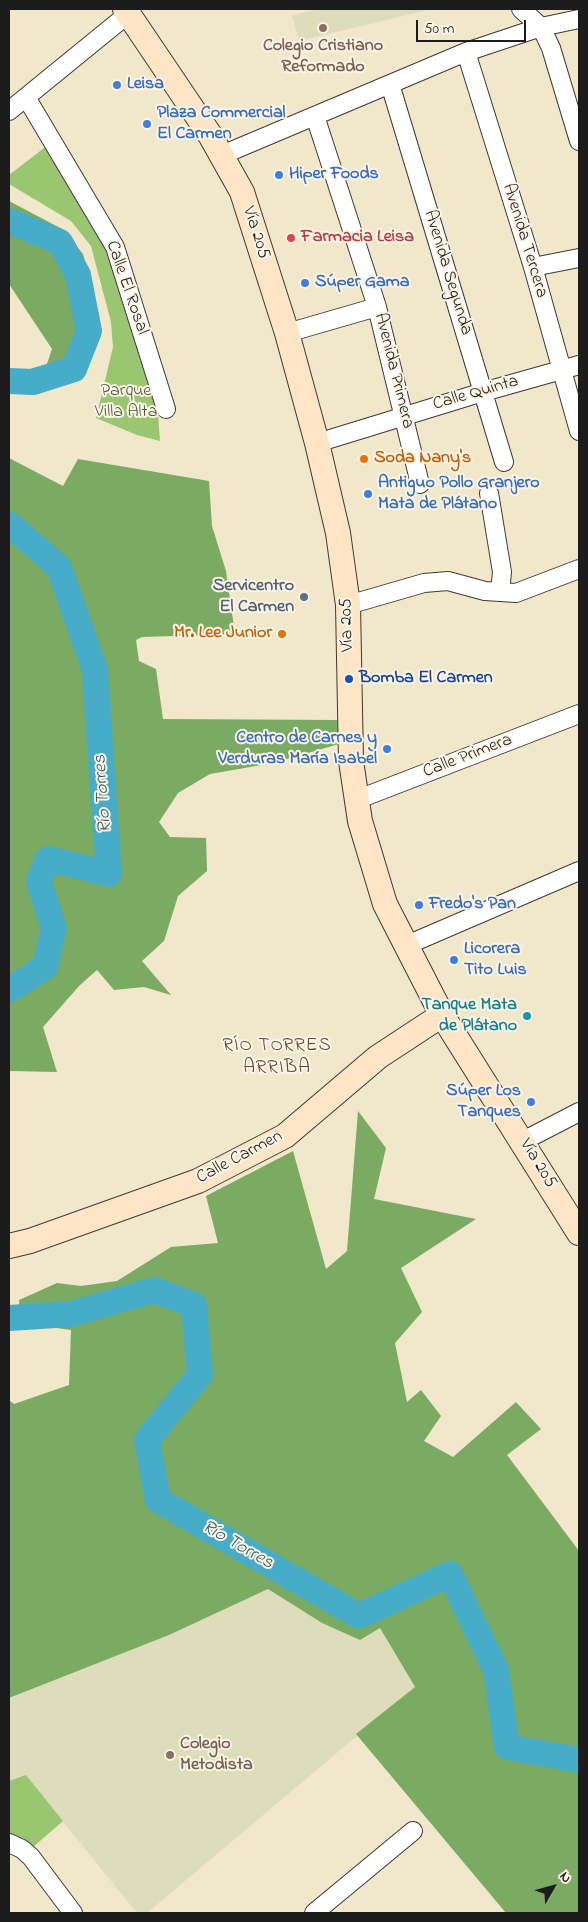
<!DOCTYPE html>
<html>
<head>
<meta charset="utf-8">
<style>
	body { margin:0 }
	#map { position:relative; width:588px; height:1922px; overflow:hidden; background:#f1e7cb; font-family:"Indie Flower",sans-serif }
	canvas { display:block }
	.frame { position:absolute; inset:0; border:10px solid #1c1c1c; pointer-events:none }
	.north { position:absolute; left:528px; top:1862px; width:50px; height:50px; -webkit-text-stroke:4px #fcf5e5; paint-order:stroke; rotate:52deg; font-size:14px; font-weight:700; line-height:20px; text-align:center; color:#1c1c1c }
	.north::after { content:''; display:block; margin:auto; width:18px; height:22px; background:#1c1c1c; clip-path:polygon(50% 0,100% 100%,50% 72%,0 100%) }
	.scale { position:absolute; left:416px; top:20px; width:110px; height:22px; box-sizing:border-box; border:2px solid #1c1c1c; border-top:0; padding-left:6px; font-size:15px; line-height:18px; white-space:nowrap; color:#1c1c1c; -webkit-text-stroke:4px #fcf5e5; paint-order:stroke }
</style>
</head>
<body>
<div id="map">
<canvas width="588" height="1922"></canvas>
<div class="frame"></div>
<div class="north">N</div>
<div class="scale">50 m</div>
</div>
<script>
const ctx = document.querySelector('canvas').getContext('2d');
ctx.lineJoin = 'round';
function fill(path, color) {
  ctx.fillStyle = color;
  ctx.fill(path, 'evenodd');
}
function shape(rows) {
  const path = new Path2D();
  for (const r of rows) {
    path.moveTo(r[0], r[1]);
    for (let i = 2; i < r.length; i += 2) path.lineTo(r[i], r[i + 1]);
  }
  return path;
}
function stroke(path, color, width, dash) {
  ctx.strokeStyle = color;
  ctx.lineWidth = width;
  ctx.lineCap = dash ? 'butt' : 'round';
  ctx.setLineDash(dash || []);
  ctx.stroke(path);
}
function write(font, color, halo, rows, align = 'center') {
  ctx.font = font + ' "Indie Flower",sans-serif';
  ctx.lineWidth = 4;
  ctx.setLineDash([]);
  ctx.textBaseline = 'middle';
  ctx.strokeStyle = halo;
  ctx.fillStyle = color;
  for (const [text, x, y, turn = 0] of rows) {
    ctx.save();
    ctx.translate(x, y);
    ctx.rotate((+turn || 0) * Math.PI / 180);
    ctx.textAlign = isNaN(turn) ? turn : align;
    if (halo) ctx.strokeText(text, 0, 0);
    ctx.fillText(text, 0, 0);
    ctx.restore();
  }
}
const built = shape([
	[320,9,432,9,299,41,292,15],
	[268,1589,322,1623,380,1628,415,1687,147,1913,137,1913,26,1776,9,1781,9,1698,169,1635]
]);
const green = shape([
	[48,145,105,244,158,415,160,441,137,435,96,418,113,347,111,322,91,246,71,221,9,184,9,175],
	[26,1775,63,1821,33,1847,9,1834,9,1781]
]);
const forest = shape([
	[9,201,64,230,83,254,101,326,80,370,35,390,9,388,9,370,13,374,47,364,52,349,9,284],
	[9,458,63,486,78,459,209,481,212,526,226,571,235,634,142,637,136,640,139,661,156,669,163,719,337,720,339,744,273,763,210,774,178,793,159,822,170,837,206,838,207,871,178,896,164,941,142,961,171,995,144,987,114,990,97,970,80,985,43,1027,57,1072,9,1071],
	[358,1111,386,1148,374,1199,476,1219,401,1268,422,1312,395,1343,407,1402,421,1390,441,1416,424,1441,453,1457,516,1402,541,1429,507,1455,579,1551,579,1913,506,1913,356,1734,415,1687,380,1628,360,1640,322,1623,268,1589,169,1635,9,1698,9,1400,14,1404,69,1385,71,1330,20,1323,19,1300,57,1283,81,1286,117,1281,171,1247,218,1243,206,1196,293,1151,326,1269,347,1251]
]);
const river = shape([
	[9,221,60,242,78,275,89,331,74,369,33,382,9,381],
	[9,524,59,567,95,670,109,874,48,859,39,881,54,928,45,967,9,990],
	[9,1318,71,1314,154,1290,194,1305,200,1375,147,1440,158,1500,359,1616,450,1574,496,1670,507,1747,579,1760]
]);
const street = shape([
	[521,9,541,27,551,48,579,141],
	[466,52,533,267,579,431],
	[390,84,504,462],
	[26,97,115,247,166,409],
	[9,111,128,14],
	[315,116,377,307,420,484],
	[222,155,466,52,541,27,579,19],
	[533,267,579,258],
	[287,333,377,307],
	[317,443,483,392,579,365],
	[489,493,502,572,500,592],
	[348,605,424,583,448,581,485,591,516,593,579,569],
	[356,800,579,714],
	[407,945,579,871],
	[523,1141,579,1112],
	[9,1843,22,1849,31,1857,73,1913],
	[314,1913,413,1831]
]);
const secondary = shape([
	[125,9,210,135,242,192,287,333,317,443,338,533,348,605,351,761,360,821,385,904,442,1015,579,1233],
	[9,1246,30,1241,198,1181,285,1136,378,1057,442,1015]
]);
const markers = [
	[323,28,5,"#8d6e63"],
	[117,85,5,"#3f7fe0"],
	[147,124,5,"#3f7fe0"],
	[279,175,5,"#3f7fe0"],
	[291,238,5,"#e0444e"],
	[305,283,5,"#3f7fe0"],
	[364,459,5,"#e8710a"],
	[368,494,5,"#3f7fe0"],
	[304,597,5,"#5c6f8a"],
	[282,634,5,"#e8710a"],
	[349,679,5,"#1a4fb4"],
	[387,749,5,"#3f7fe0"],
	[419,905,5,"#3f7fe0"],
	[454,960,5,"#3f7fe0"],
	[527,1016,5,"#0f9aa8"],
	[531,1102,5,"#3f7fe0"],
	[170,1755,5,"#8d6e63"]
];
const educationNames = [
	["Colegio Cristiano",323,47],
	["Reformado",323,68],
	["Colegio",180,1745,"left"],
	["Metodista",180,1766,"left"]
];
const shopNames = [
	["Leisa",127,85],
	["Plaza Commercial",157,114],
	["El Carmen",157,135],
	["Hiper Foods",289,175],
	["Súper Gama",315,283],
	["Antiguo Pollo Granjero",378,484],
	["Mata de Plátano",378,505],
	["Centro de Carnes y",377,739,"right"],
	["Verduras María Isabel",377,760,"right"],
	["Fredo's Pan",429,905],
	["Licorera",464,950],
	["Tito Luis",464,971],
	["Súper Los",521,1092,"right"],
	["Tanques",521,1113,"right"]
];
const streetNames = [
	["Vía 205",255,233,72],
	["Avenida Tercera",524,241,73],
	["Avenida Segunda",447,273,73],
	["Calle El Rosal",126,288,71],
	["Avenida Primera",393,371,76],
	["Calle Quinta",476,394,-16],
	["Vía 205",348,625,-92],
	["Calle Primera",468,757,-21],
	["Calle Carmen",240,1158,-28],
	["Vía 205",537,1164,58]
];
const healthNames = [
	["Farmacia Leisa",301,238]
];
const parkNames = [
	["Parque",126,392],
	["Villa Alta",126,413]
];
const foodNames = [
	["Soda Nany's",374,459],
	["Mr. Lee Junior",272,634,"right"]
];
const serviceNames = [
	["Servicentro",294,587],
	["El Carmen",294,608]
];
const transitNames = [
	["Bomba El Carmen",359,679]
];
const cultureNames = [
	["Tanque Mata",517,1006],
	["de Plátano",517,1027]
];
const waterNames = [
	["Río Torres",104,794,-94],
	["Río Torres",237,1546,30]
];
const neighbourhoodNames = [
	["RÍO TORRES",277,1047],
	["ARRIBA",277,1069]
];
fill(built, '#ddddbc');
fill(green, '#9ac571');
fill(forest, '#7baa63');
stroke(river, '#47acc7', 26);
stroke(street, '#3c3a36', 20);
stroke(secondary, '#3c3a36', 26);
stroke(street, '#fff', 18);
stroke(secondary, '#fde5c5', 24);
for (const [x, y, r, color] of markers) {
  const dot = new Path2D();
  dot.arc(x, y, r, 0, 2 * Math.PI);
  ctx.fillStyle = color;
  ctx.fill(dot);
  stroke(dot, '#fcf5e5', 2);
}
write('bold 18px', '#785e54', '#fcf5e5', educationNames);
write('bold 18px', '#366cbe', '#fcf5e5', shopNames, 'left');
write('18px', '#1c1c1c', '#fcf5e5', streetNames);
write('bold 18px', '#be3a42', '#fcf5e5', healthNames, 'left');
write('18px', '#48573a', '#fcf5e5', parkNames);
write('bold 18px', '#c56008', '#fcf5e5', foodNames, 'left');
write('bold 18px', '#4e5e75', '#fcf5e5', serviceNames, 'right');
write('bold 18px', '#164399', '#fcf5e5', transitNames, 'left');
write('bold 18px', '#0d838f', '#fcf5e5', cultureNames, 'right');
write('italic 19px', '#2f5d69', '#fcf5e5', waterNames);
ctx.letterSpacing = '1px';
write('19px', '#584939', '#fcf5e5', neighbourhoodNames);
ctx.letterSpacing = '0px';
</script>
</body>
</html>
